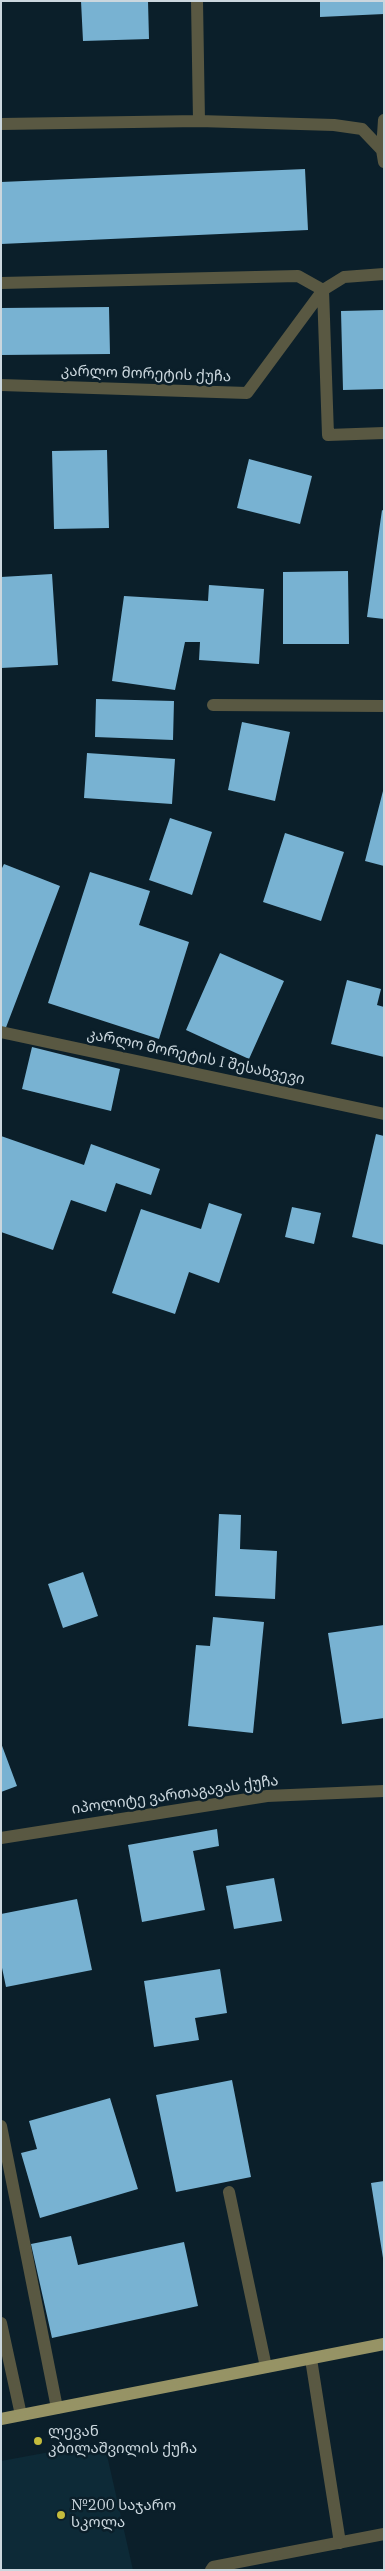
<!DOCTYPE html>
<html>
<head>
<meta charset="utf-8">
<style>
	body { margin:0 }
	#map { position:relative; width:385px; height:2571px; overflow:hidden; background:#0b1f2a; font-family:"IBM Plex Serif",serif }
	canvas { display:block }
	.frame { position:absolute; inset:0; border:2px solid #cbd7de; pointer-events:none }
</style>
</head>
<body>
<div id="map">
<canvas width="385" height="2571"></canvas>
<div class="frame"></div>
</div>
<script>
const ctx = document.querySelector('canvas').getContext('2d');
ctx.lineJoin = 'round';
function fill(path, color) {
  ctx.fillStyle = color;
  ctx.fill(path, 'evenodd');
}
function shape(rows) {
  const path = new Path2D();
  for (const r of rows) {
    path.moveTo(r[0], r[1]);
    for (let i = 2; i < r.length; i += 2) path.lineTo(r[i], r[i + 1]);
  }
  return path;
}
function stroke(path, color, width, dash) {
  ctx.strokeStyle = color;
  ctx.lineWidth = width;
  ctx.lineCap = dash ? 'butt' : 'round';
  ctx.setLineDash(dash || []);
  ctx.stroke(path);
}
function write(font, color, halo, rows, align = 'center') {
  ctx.font = font + ' "IBM Plex Serif","Noto Sans Georgian",serif';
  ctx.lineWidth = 5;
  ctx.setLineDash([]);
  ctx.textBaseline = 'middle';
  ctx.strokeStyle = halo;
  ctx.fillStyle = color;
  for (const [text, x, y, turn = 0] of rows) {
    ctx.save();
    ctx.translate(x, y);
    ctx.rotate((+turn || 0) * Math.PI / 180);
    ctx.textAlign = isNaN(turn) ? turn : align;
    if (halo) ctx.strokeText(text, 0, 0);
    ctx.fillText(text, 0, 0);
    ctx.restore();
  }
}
const built = shape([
	[104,2442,133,2570,1,2570,1,2461]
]);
const building = shape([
	[81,1,148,1,149,39,83,41],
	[320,1,384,1,384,14,320,17],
	[305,169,308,230,1,244,1,182],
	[109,307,110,354,1,355,1,308],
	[384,310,384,389,343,390,341,311],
	[107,450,109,528,54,529,52,451],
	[249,459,312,476,300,524,237,508],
	[382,510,384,511,384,619,367,617],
	[348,571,349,644,283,644,283,572],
	[52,574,58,665,1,668,1,577],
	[209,585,264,589,259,664,199,660,200,642,185,642,175,690,112,681,124,596,208,601],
	[96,699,174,701,173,740,95,737],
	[242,722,290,732,275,801,228,790],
	[87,753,175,759,172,804,84,798],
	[383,791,384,791,384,866,365,861],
	[170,818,212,832,192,895,149,880],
	[285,833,344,852,321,921,263,902],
	[4,864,60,886,5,1030,1,1028,1,870],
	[90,872,150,891,139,925,189,942,159,1039,48,1003],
	[220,953,284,981,249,1059,186,1030],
	[347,980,381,989,377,1005,384,1007,384,1057,331,1044],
	[32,1047,120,1069,111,1111,22,1089],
	[376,1134,384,1136,384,1245,352,1237],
	[1,1136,84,1165,91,1144,160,1169,151,1195,116,1183,106,1212,71,1200,53,1250,1,1232],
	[209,1203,242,1214,219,1283,189,1272,175,1314,112,1293,141,1209,201,1229],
	[292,1207,321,1213,314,1244,285,1237],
	[219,1514,241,1515,240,1549,277,1551,275,1599,215,1596],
	[83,1572,98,1616,63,1628,48,1584],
	[213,1617,264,1622,253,1733,188,1726,196,1645,210,1646],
	[384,1625,384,1718,342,1724,328,1633],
	[1,1743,17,1786,1,1792],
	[217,1829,219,1846,193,1851,205,1910,142,1922,128,1845],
	[274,1878,282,1921,234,1929,226,1886],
	[77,1899,92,1970,6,1987,1,1963,1,1914],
	[220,1969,227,2013,195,2018,199,2040,154,2047,144,1981],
	[232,2080,251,2177,176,2192,156,2095],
	[110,2098,138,2189,40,2218,21,2153,37,2149,29,2121],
	[384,2181,384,2258,383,2258,371,2183],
	[71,2236,78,2265,184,2242,198,2306,52,2338,31,2244]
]);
const minor = shape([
	[197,1,199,121],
	[1,124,199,121,334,125,362,129,382,150,384,162],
	[382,150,384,120],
	[1,283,298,276,323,290,328,435,384,433],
	[1,385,247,393,323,290,344,277,384,274],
	[213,705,384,706],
	[1,1032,384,1114],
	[1,1838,267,1796,384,1791],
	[1,2126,57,2408],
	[229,2192,266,2367],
	[1,2323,21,2415],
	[311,2359,340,2543],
	[211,2570,213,2567,384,2534]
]);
const major = shape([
	[1,2419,384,2344]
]);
const markers = [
	[38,2441,5,"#c4bc3d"],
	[61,2515,5,"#c4bc3d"]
];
const streetNames = [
	["კარლო მორეტის ქუჩა",146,374,2],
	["კარლო მორეტის I შესახვევი",196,1057,12],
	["იპოლიტე ვართაგავას ქუჩა",175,1795,-8]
];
const poiNames = [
	["ლევან",48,2432],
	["კბილაშვილის ქუჩა",48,2449],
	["№200 საჯარო",71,2506],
	["სკოლა",71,2523]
];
fill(built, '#0d2a37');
fill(building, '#78b2d2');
stroke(minor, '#595842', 12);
stroke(major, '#969365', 12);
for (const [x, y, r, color] of markers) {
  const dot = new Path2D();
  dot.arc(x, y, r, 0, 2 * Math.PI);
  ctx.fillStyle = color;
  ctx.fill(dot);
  stroke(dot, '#0b1f2a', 2);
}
write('15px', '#cbd7de', '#0b1f2a', streetNames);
write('15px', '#cbd7de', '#0b1f2a', poiNames, 'left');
</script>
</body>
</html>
